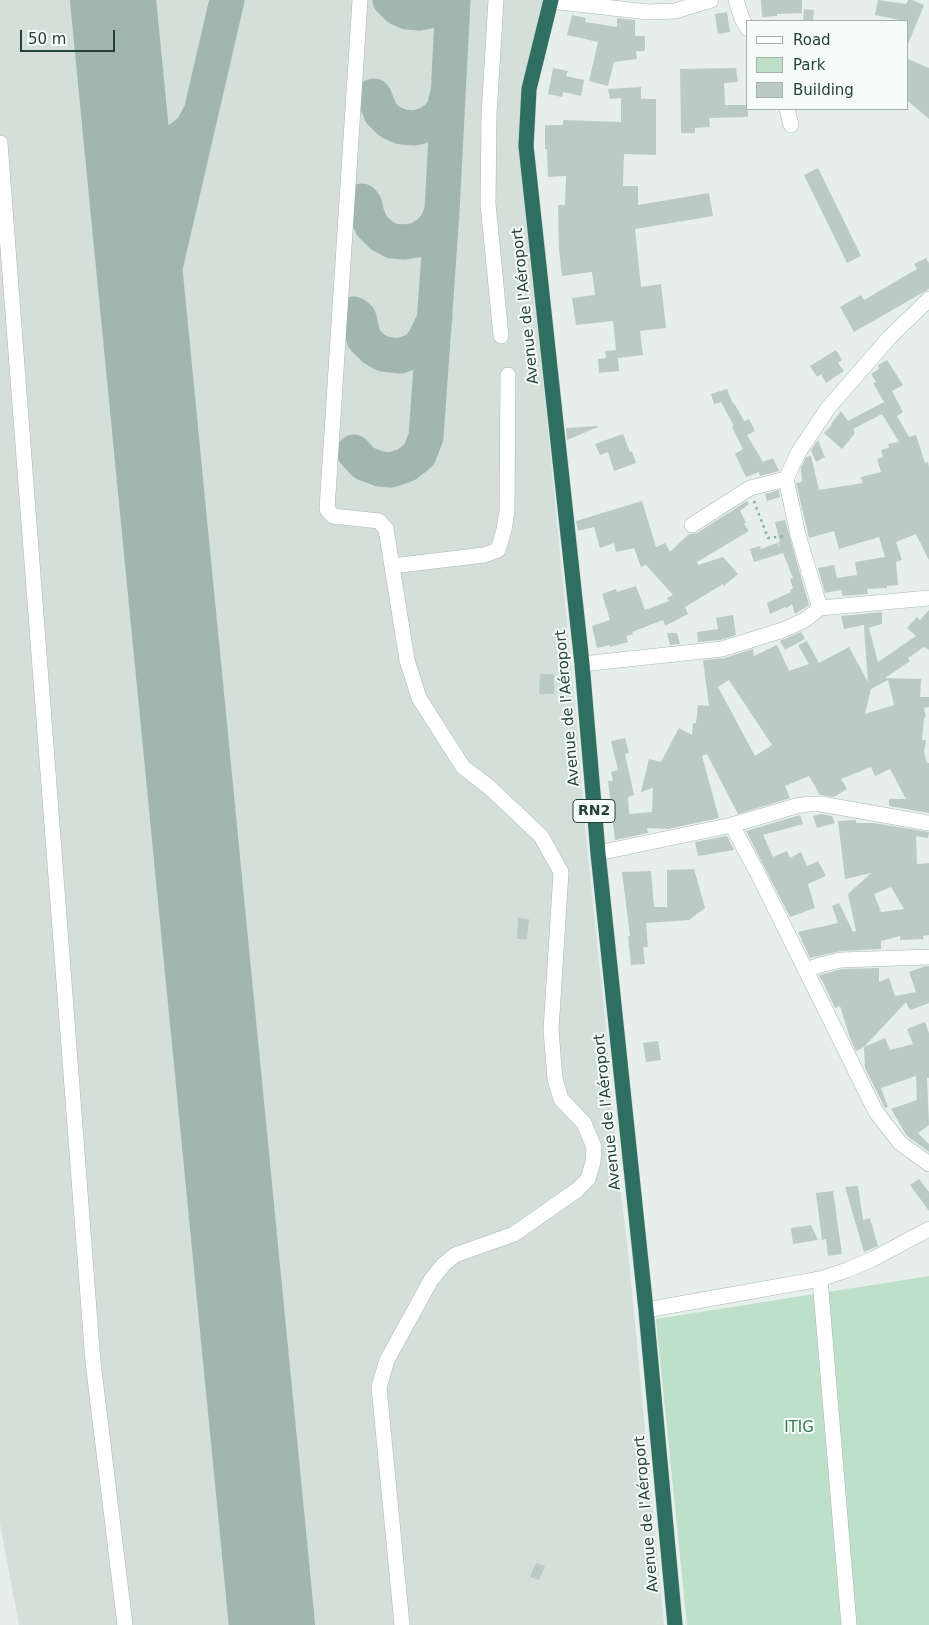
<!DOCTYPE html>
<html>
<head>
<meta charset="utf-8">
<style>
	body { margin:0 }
	#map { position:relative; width:929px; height:1625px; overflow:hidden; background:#e6efeb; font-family:"DejaVu Sans",sans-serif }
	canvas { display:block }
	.legend { position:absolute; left:746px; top:20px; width:162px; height:90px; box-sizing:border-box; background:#f7fbf9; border:1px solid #a3b1ad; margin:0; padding:6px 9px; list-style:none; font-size:15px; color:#24423a }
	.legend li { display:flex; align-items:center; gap:10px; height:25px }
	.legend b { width:25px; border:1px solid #a3b1ad }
	.scale { position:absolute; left:20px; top:30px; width:95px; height:22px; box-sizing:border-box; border:2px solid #24423a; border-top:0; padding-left:6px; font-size:15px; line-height:18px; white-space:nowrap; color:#24423a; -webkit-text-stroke:4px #f7fbf9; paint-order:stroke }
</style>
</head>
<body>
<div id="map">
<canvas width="929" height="1625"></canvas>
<ul class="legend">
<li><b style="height:6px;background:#fff"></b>Road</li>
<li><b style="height:14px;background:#bfe0c8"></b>Park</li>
<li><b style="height:14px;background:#bbcac4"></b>Building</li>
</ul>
<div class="scale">50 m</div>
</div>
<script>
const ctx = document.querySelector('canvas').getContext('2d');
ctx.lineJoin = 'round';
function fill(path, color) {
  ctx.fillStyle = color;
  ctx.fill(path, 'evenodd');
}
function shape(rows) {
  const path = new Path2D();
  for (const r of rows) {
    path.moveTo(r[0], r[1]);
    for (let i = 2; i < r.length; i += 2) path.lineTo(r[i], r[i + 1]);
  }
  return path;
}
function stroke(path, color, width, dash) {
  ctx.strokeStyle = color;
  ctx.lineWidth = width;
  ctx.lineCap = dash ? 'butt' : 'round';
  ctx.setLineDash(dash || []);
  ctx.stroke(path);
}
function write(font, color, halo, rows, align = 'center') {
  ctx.font = font + ' "DejaVu Sans",sans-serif';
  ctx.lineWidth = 4;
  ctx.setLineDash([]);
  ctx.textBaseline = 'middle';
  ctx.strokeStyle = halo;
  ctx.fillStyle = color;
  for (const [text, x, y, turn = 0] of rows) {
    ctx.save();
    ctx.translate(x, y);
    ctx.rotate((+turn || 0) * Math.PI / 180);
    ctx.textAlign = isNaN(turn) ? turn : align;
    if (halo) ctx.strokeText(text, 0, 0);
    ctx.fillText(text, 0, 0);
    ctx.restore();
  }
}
const built = shape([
	[0,0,546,0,538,23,524,78,520,113,520,141,524,200,544,390,577,725,584,817,606,1028,617,1159,628,1251,664,1625,19,1625,0,1524]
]);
const green = shape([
	[929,1276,929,1625,687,1625,656,1319]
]);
const taxiway = shape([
	[390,0,398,8,407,12,419,13,430,11,442,5,447,0],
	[374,96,381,113,390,122,402,127,415,128,428,124,438,117,444,109,447,96],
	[124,115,136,134,149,142,161,144,173,143,184,136,192,129,201,112],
	[362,201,365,205,367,215,372,226,381,235,392,241,404,242,417,240,429,233,436,225,442,212],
	[354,314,359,318,364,339,373,348,383,354,400,356,416,350,424,341,435,318],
	[148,356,153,320,227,0],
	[354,452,364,463,380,469,391,470,406,465,419,455,426,437,442,212,453,0]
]);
const runway = shape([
	[113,0,272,1625]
]);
const building = shape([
	[761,0,802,0,802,13,777,14,777,16,762,17],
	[878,0,906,4,908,0,912,0,924,5,908,44,908,21,899,21,900,20,875,15],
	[804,9,814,10,813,21,803,21],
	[727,12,730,32,718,34,715,14],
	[572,15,586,18,585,22,617,27,617,18,635,20,635,36,645,36,645,51,636,51,637,59,614,62,608,86,589,81,598,42,567,35],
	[908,59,929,68,929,119,908,101],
	[553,68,568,71,566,76,584,80,581,96,563,92,562,97,548,94],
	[736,68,738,82,724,83,725,105,748,105,748,117,709,118,710,127,695,128,695,133,681,133,680,69],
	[641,87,641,99,656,99,656,155,624,154,623,186,638,186,638,205,709,193,713,216,635,229,641,287,661,284,666,328,640,331,643,355,618,358,619,371,599,373,598,359,606,358,605,351,616,350,613,321,576,325,572,298,595,295,592,272,562,276,559,249,558,205,565,205,566,176,548,177,547,149,545,149,545,125,563,125,563,120,621,122,621,98,610,99,608,89],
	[818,168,861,256,847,263,804,175],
	[926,258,929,263,929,289,854,332,840,307,861,295,864,300,917,269,914,264],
	[836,350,842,360,838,363,844,371,826,383,821,374,817,377,810,366],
	[887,360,903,385,892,391,903,412,897,416,909,437,916,435,925,463,928,462,929,468,929,560,916,534,896,542,902,560,896,562,898,585,887,586,887,588,867,589,868,594,843,596,841,590,825,593,818,568,834,565,837,578,857,575,855,562,885,557,879,537,839,549,834,531,809,538,796,483,802,482,801,468,806,457,811,456,819,490,863,483,861,477,881,472,877,459,883,457,881,450,889,448,888,444,899,442,882,414,853,429,855,433,842,449,824,433,832,425,831,424,841,411,848,421,884,402,873,383,876,382,871,374,879,369,878,365],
	[727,389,733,404,734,403,744,421,749,419,755,431,747,435,763,462,773,458,779,471,760,476,759,472,746,477,735,454,743,449,732,427,734,426,721,402,714,404,711,394],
	[598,426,598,427,567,440,566,428],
	[623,434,630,452,632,451,636,463,614,471,608,452,600,455,595,444],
	[818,440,825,457,816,462,811,450],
	[779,490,780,497,767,501,765,494],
	[642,501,656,547,665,543,670,552,689,534,697,533,747,501,749,504,740,511,746,522,744,524,749,531,697,562,698,565,723,557,738,574,724,586,723,584,685,607,688,614,665,626,663,620,632,632,633,634,626,636,628,642,610,647,610,645,597,648,592,626,610,620,602,594,616,589,617,592,636,586,645,610,669,601,667,598,673,595,646,565,641,567,634,548,616,552,614,543,600,548,594,527,578,531,576,521],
	[785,520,809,605,795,614,792,604,787,608,785,607,770,614,767,603,791,592,790,590,793,588,790,579,793,578,783,553,754,562,750,549,760,546,761,549,777,543,780,547,778,542,780,542,775,522],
	[929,610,929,650,924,647,908,658,910,661,885,678,921,679,920,697,929,697,929,707,924,708,926,717,924,718,922,740,926,740,924,752,927,763,929,763,929,813,889,806,889,799,906,799,890,769,875,776,871,767,841,779,847,789,834,797,820,795,809,776,785,786,790,798,738,814,707,754,702,756,719,818,668,829,647,828,648,833,615,840,608,781,613,781,611,772,618,770,611,741,625,738,629,753,625,754,634,795,628,797,629,814,652,812,653,788,641,792,649,759,661,762,679,728,692,735,693,723,696,723,698,705,709,706,703,660,725,658,753,649,754,656,777,645,789,671,809,664,798,645,807,641,819,663,849,647,868,682,864,629,869,628,878,662,916,636,907,628,917,617,920,620],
	[729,680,772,745,755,756,718,687],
	[888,680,894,705,865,714,871,689],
	[882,612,882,624,864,629,864,625,844,629,841,616],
	[733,615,736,635,720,640,698,642,697,632,718,629,716,618],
	[801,632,805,639,785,650,780,641],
	[667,633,677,633,680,644,670,645],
	[540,674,554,674,554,694,539,694],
	[821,814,832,816,835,823,817,828,813,816],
	[800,815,803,824,763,835,773,857,787,851,790,858,801,852,807,866,818,861,826,876,808,884,815,908,790,917,746,831],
	[856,820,856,823,873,823,929,832,928,838,916,836,917,864,929,863,929,935,923,936,923,939,900,940,900,936,881,941,881,949,841,951,810,958,798,932,838,923,832,906,839,903,853,932,856,931,848,894,871,873,845,879,838,821],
	[891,887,904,909,881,912,874,894],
	[727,836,734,850,698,856,695,842],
	[694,869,705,908,689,920,646,923,648,947,643,947,645,964,631,965,628,936,630,936,622,872,651,871,654,907,667,907,667,870],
	[518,918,529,919,527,939,517,939],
	[926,966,929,966,929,1003,910,1010,906,1002,864,1047,885,1038,890,1050,913,1044,907,1029,925,1022,929,1033,929,1078,927,1078,929,1125,918,1133,929,1144,929,1152,907,1136,891,1109,917,1100,916,1076,881,1088,888,1107,885,1108,865,1068,864,1047,856,1051,850,1038,840,1006,835,1008,822,980,821,980,819,975,842,969,879,968,879,982,889,978,895,996,916,992,909,972],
	[658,1041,661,1060,646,1062,643,1043],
	[919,1179,929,1192,929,1211,910,1185],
	[858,1186,863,1220,870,1218,878,1246,864,1252,845,1187],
	[833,1191,842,1254,828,1256,826,1239,822,1240,816,1193],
	[811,1225,818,1240,793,1244,791,1228],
	[536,1563,545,1566,539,1580,530,1577]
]);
const path = shape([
	[754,501,768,538,786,536]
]);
const minor = shape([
	[360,0,327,509,333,516,379,521,386,529,392,566],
	[496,0,489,115,488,204,501,336],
	[736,0,742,19,748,29],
	[551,1,648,12,675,11,711,0],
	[787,109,791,125],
	[0,143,93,1362,125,1625],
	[692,525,750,488,786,479],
	[820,608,798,535,786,479,798,453,828,408,889,338,929,299],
	[582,664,722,649,783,630,805,620,820,608,929,598],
	[732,825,758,874,876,1112,900,1143,929,1164],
	[598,853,732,825,796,806,809,804,821,804,929,823],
	[805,970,820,965,841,960,929,957],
	[820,1279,849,1625],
	[646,1310,820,1279,847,1270,873,1259,929,1229],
	[402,1625,379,1387,387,1360,431,1280,444,1264,455,1255,514,1234,577,1190,588,1179,593,1162,594,1147,584,1123,561,1099,555,1079,551,1030,561,872,541,836,489,787,463,767,419,698,407,660,392,566,484,555,498,550,504,530,507,511,508,375]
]);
const highway = shape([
	[551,0,529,89,526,146,582,664,598,853,646,1310,675,1625]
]);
const shields = [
	[594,811,42]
];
const shieldNames = [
	["RN2",594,811]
];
const streetNames = [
	["Avenue de l'Aéroport",526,306,-96],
	["Avenue de l'Aéroport",568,708,-95],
	["Avenue de l'Aéroport",608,1112,-96],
	["Avenue de l'Aéroport",647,1514,-95]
];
const parkNames = [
	["ITIG",799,1428]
];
fill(built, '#d4dfda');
fill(green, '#bfe0c8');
stroke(taxiway, '#a2b6b0', 35);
stroke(runway, '#a2b6b0', 86);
fill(building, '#bbcac4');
stroke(minor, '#a8b8b2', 16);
stroke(highway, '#c2cac8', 16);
stroke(path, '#86b3a5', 2.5, [2.5, 4]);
stroke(minor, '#fff', 15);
stroke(highway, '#2f6f62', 15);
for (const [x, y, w] of shields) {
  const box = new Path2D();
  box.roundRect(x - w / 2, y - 11.5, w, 23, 4);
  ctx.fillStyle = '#f7fbf9';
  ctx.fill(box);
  stroke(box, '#24423a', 1);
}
write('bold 14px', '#24423a', null, shieldNames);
write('15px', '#24423a', '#f7fbf9', streetNames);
write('15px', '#2d7a4b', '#f7fbf9', parkNames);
</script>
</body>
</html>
